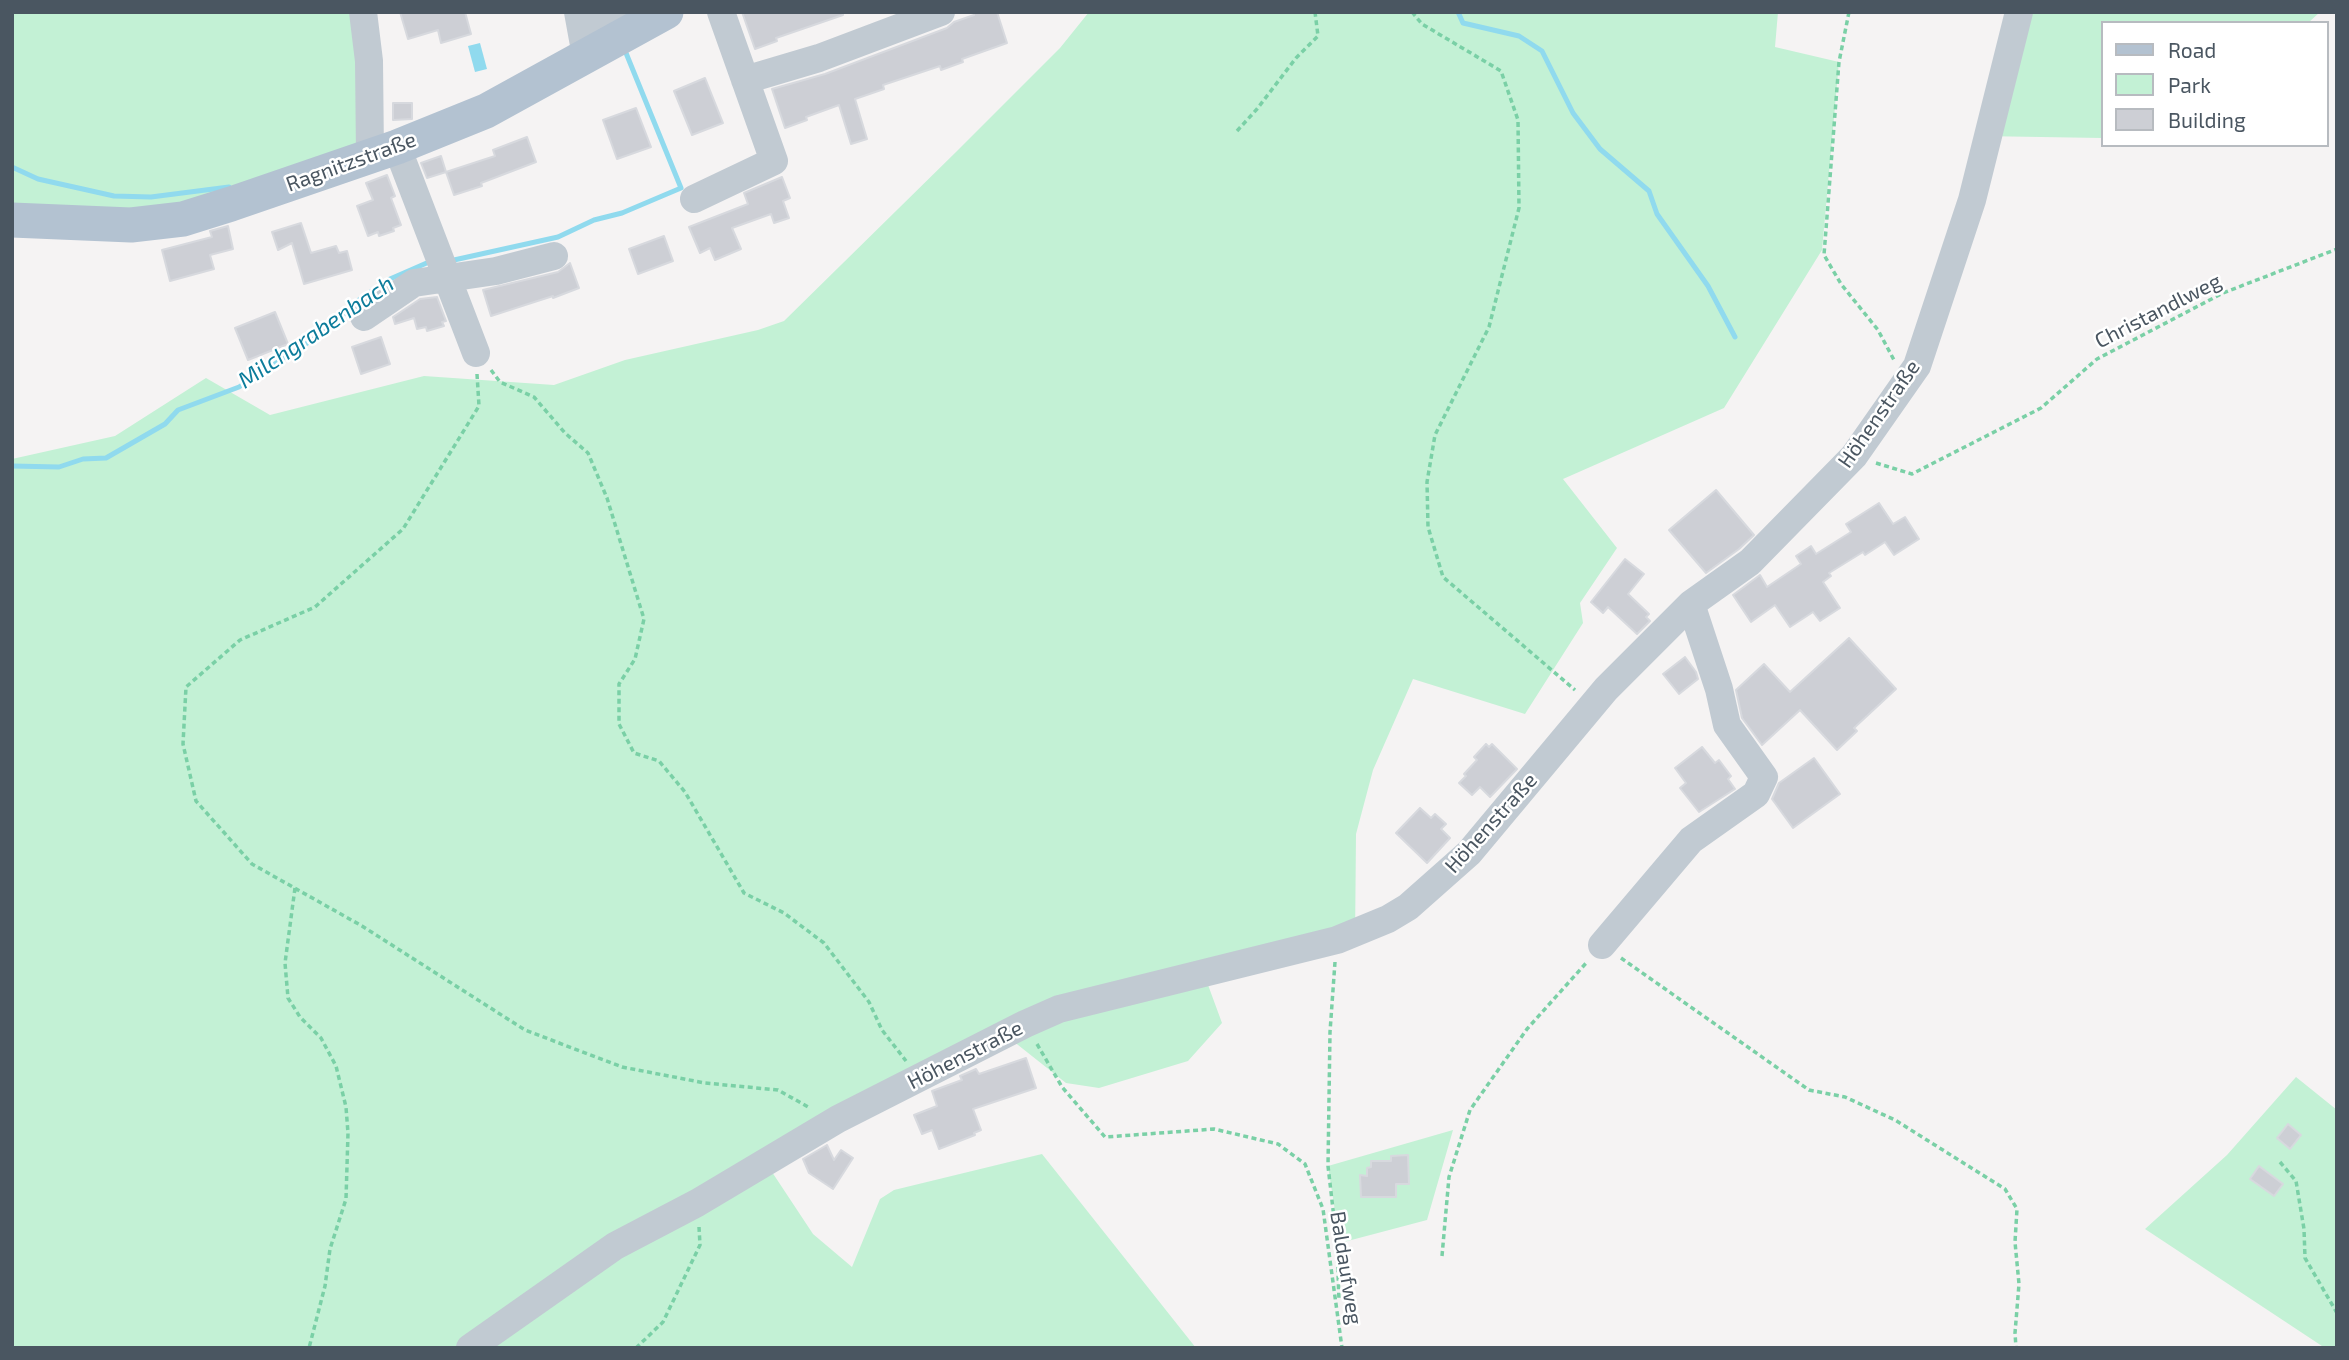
<!DOCTYPE html>
<html>
<head>
<meta charset="utf-8">
<style>
	body { margin:0 }
	#map { position:relative; width:2349px; height:1360px; overflow:hidden; background:#f5f3f3; font-family:"Exo 2",sans-serif }
	canvas { display:block }
	.frame { position:absolute; inset:0; border:14px solid #4a5661; pointer-events:none }
	.legend { position:absolute; left:2101px; top:21px; width:228px; height:126px; box-sizing:border-box; background:#fff; border:2px solid #b7bbc0; margin:0; padding:9px 12px; list-style:none; font-size:21px; color:#4a5661 }
	.legend li { display:flex; align-items:center; gap:14px; height:35px }
	.legend b { width:35px; border:2px solid #b7bbc0 }
</style>
</head>
<body>
<div id="map">
<canvas width="2349" height="1360"></canvas>
<div class="frame"></div>
<ul class="legend">
<li><b style="height:9px;background:#b3c2d1"></b>Road</li>
<li><b style="height:19px;background:#c3f1d5"></b>Park</li>
<li><b style="height:19px;background:#cdcfd5"></b>Building</li>
</ul>
</div>
<script>
const ctx = document.querySelector('canvas').getContext('2d');
ctx.lineJoin = 'round';
function fill(path, color) {
  ctx.fillStyle = color;
  ctx.fill(path, 'evenodd');
}
function shape(rows) {
  const path = new Path2D();
  for (const r of rows) {
    path.moveTo(r[0], r[1]);
    for (let i = 2; i < r.length; i += 2) path.lineTo(r[i], r[i + 1]);
  }
  return path;
}
function stroke(path, color, width, dash) {
  ctx.strokeStyle = color;
  ctx.lineWidth = width;
  ctx.lineCap = dash ? 'butt' : 'round';
  ctx.setLineDash(dash || []);
  ctx.stroke(path);
}
function write(font, color, halo, rows, align = 'center') {
  ctx.font = font + ' "Exo 2",sans-serif';
  ctx.lineWidth = 5;
  ctx.setLineDash([]);
  ctx.textBaseline = 'middle';
  ctx.strokeStyle = halo;
  ctx.fillStyle = color;
  for (const [text, x, y, turn = 0] of rows) {
    ctx.save();
    ctx.translate(x, y);
    ctx.rotate((+turn || 0) * Math.PI / 180);
    ctx.textAlign = isNaN(turn) ? turn : align;
    if (halo) ctx.strokeText(text, 0, 0);
    ctx.fillText(text, 0, 0);
    ctx.restore();
  }
}
const green = shape([
	[12,12,371,12,379,130,235,217,12,209],
	[1089,12,1778,12,1775,47,1839,62,1822,250,1724,408,1563,479,1617,548,1580,603,1583,623,1525,714,1413,679,1373,770,1356,834,1355,942,1204,974,1222,1023,1188,1061,1099,1088,1066,1083,1013,1041,770,1169,813,1234,852,1267,880,1199,894,1190,1042,1154,1196,1348,12,1348,12,459,115,436,206,378,270,415,424,376,554,385,625,360,758,330,784,321,956,152,1060,48],
	[2010,12,2320,12,2308,23,2102,23,2102,138,1980,136],
	[2296,1077,2337,1110,2337,1348,2325,1348,2145,1229,2227,1155],
	[1453,1130,1427,1220,1340,1243,1328,1166]
]);
const water = shape([
	[480,43,487,69,475,72,468,46]
]);
const stream = shape([
	[1458,12,1463,23,1519,36,1542,51,1573,113,1600,149,1649,191,1657,214,1708,286,1735,337],
	[12,167,38,179,114,196,151,197,229,187],
	[454,260,558,237,594,220,622,213,681,188,626,53],
	[12,466,59,467,83,459,106,458,165,424,178,410,239,387,326,331,360,299,390,279,429,262]
]);
const building = shape([
	[400,12,465,12,471,34,441,43,438,30,408,39,400,12],
	[742,12,843,12,843,15,776,38,777,41,755,49,742,12],
	[973,12,997,12,1007,43,962,59,963,62,941,70,940,66,883,85,884,89,855,99,867,139,851,144,839,105,806,117,807,120,785,128,772,89,825,74,947,28,954,22,974,15,973,12],
	[705,78,723,123,692,135,674,91,705,78],
	[393,103,412,103,412,119,393,120,393,103],
	[636,108,651,147,617,159,603,120,636,108],
	[527,137,536,162,481,183,482,186,454,195,446,172,495,156,493,150,527,137],
	[441,156,446,172,427,178,421,163,441,156],
	[387,175,395,196,391,198,401,225,393,228,394,231,379,236,378,232,368,236,357,206,373,200,366,183,387,175],
	[782,177,790,198,783,201,789,218,774,223,771,214,732,228,741,249,715,260,710,248,700,253,689,227,748,204,744,193,782,177],
	[301,223,311,253,336,246,339,253,347,251,352,270,304,284,292,243,278,250,272,232,301,223],
	[228,226,233,249,210,255,214,269,170,281,162,250,212,237,210,231,228,226],
	[664,236,673,261,638,274,629,249,664,236],
	[570,263,579,288,553,298,553,296,491,316,483,290,558,272,570,263],
	[437,297,446,321,442,322,444,326,427,331,426,327,417,329,414,318,395,324,393,317,420,299,437,297],
	[275,312,288,344,248,360,235,328,275,312],
	[381,337,390,364,361,374,352,347,381,337],
	[1716,490,1754,535,1739,549,1706,573,1669,530,1716,490],
	[1879,503,1893,524,1905,517,1919,539,1894,555,1885,542,1865,555,1863,552,1829,573,1831,576,1823,582,1840,608,1820,621,1813,612,1790,627,1775,605,1751,622,1733,595,1760,575,1767,587,1801,564,1796,556,1811,546,1816,554,1851,532,1846,524,1879,503],
	[1625,559,1644,574,1628,594,1649,614,1646,617,1650,621,1637,634,1608,607,1603,613,1591,602,1625,559],
	[1849,638,1896,689,1854,728,1857,731,1837,750,1800,710,1762,745,1742,718,1736,690,1764,664,1790,692,1849,638],
	[1685,657,1696,672,1698,679,1679,694,1663,674,1685,657],
	[1486,744,1489,747,1492,744,1517,769,1490,797,1480,787,1472,795,1459,783,1466,776,1464,774,1477,760,1474,757,1486,744],
	[1702,747,1715,763,1719,760,1731,776,1728,779,1735,789,1699,812,1680,788,1686,783,1675,768,1702,747],
	[1814,758,1840,794,1793,828,1772,799,1779,783,1814,758],
	[1420,808,1431,818,1435,814,1446,824,1441,829,1450,838,1427,863,1396,833,1420,808],
	[1026,1058,1036,1088,973,1109,981,1130,974,1133,975,1135,939,1149,932,1130,922,1134,914,1115,937,1106,932,1091,962,1080,960,1076,976,1069,979,1074,1026,1058],
	[2288,1124,2301,1135,2290,1149,2277,1138,2288,1124],
	[827,1145,834,1160,841,1150,853,1158,833,1189,809,1173,803,1159,827,1145],
	[1408,1155,1409,1184,1396,1184,1396,1197,1361,1197,1360,1175,1367,1176,1367,1168,1371,1167,1371,1161,1391,1161,1391,1156,1408,1155],
	[2259,1166,2283,1184,2274,1196,2250,1179,2259,1166]
]);
const path = shape([
	[1412,12,1422,24,1501,71,1518,120,1519,208,1489,327,1435,435,1427,482,1428,527,1443,577,1575,690],
	[1849,12,1839,62,1824,255,1841,284,1878,330,1894,360],
	[1237,131,1257,109,1296,58,1318,36,1315,12],
	[491,370,500,382,534,397,565,433,588,453,607,498,644,619,635,659,619,684,619,724,634,753,659,761,685,792,744,893,784,913,824,943,869,1002,882,1030,906,1061],
	[477,374,479,406,403,529,315,607,240,640,186,687,183,744,196,801,252,864,362,926,525,1030,622,1067,705,1083,778,1090,810,1108],
	[1876,463,1912,474,2041,408,2097,359,2223,293,2337,249],
	[295,888,285,963,288,998,300,1017,321,1038,336,1066,346,1107,348,1133,346,1199,330,1249,325,1286,309,1348],
	[1621,958,1809,1090,1845,1097,1895,1120,2005,1189,2017,1209,2015,1242,2019,1284,2015,1333,2016,1348],
	[1335,962,1330,1032,1328,1166,1337,1244,1339,1301],
	[1037,1044,1062,1087,1105,1137,1214,1129,1278,1144,1305,1164,1323,1209,1342,1348],
	[2280,1162,2296,1181,2304,1229,2305,1258,2337,1313],
	[1442,1256,1449,1177,1470,1110,1527,1029,1587,962],
	[636,1348,663,1322,700,1245,699,1227]
]);
const minor = shape([
	[363,12,369,61,370,155],
	[578,12,586,56,592,24,592,12],
	[604,46,614,12],
	[745,80,819,58,941,12],
	[397,147,476,353],
	[694,199,774,161,721,12],
	[364,317,414,283,496,271,554,256],
	[1602,945,1691,840,1756,794,1764,777,1727,725,1719,689,1691,604],
	[470,1348,615,1246,697,1203,838,1119,1025,1024,1059,1009,1337,940,1388,919,1408,907,1469,853,1606,689,1691,604,1750,562,1854,456,1917,366,1972,200,2019,12]
]);
const major = shape([
	[12,220,131,225,183,219,231,204,397,147,486,111,666,12]
]);
const streetNames = [
	["Ragnitzstraße",351,162,-20],
	["Christandlweg",2158,311,-27],
	["Höhenstraße",1879,414,-55],
	["Höhenstraße",1491,823,-48],
	["Höhenstraße",965,1055,-27],
	["Baldaufweg",1346,1268,81]
];
const waterNames = [
	["Milchgrabenbach",316,332,-34]
];
fill(green, '#c3f1d5');
fill(water, '#90daee');
stroke(stream, '#90daee', 5);
fill(building, '#cdcfd5');
stroke(building, '#d7d9de', 2);
stroke(path, '#7ad0a6', 3.5, [5, 3.5]);
stroke(minor, '#c1cad2', 28);
stroke(major, '#b3c2d1', 35);
write('21px', '#4a5661', '#fff', streetNames);
write('italic 23px', '#0c7c9b', '#fff', waterNames);
</script>
</body>
</html>
